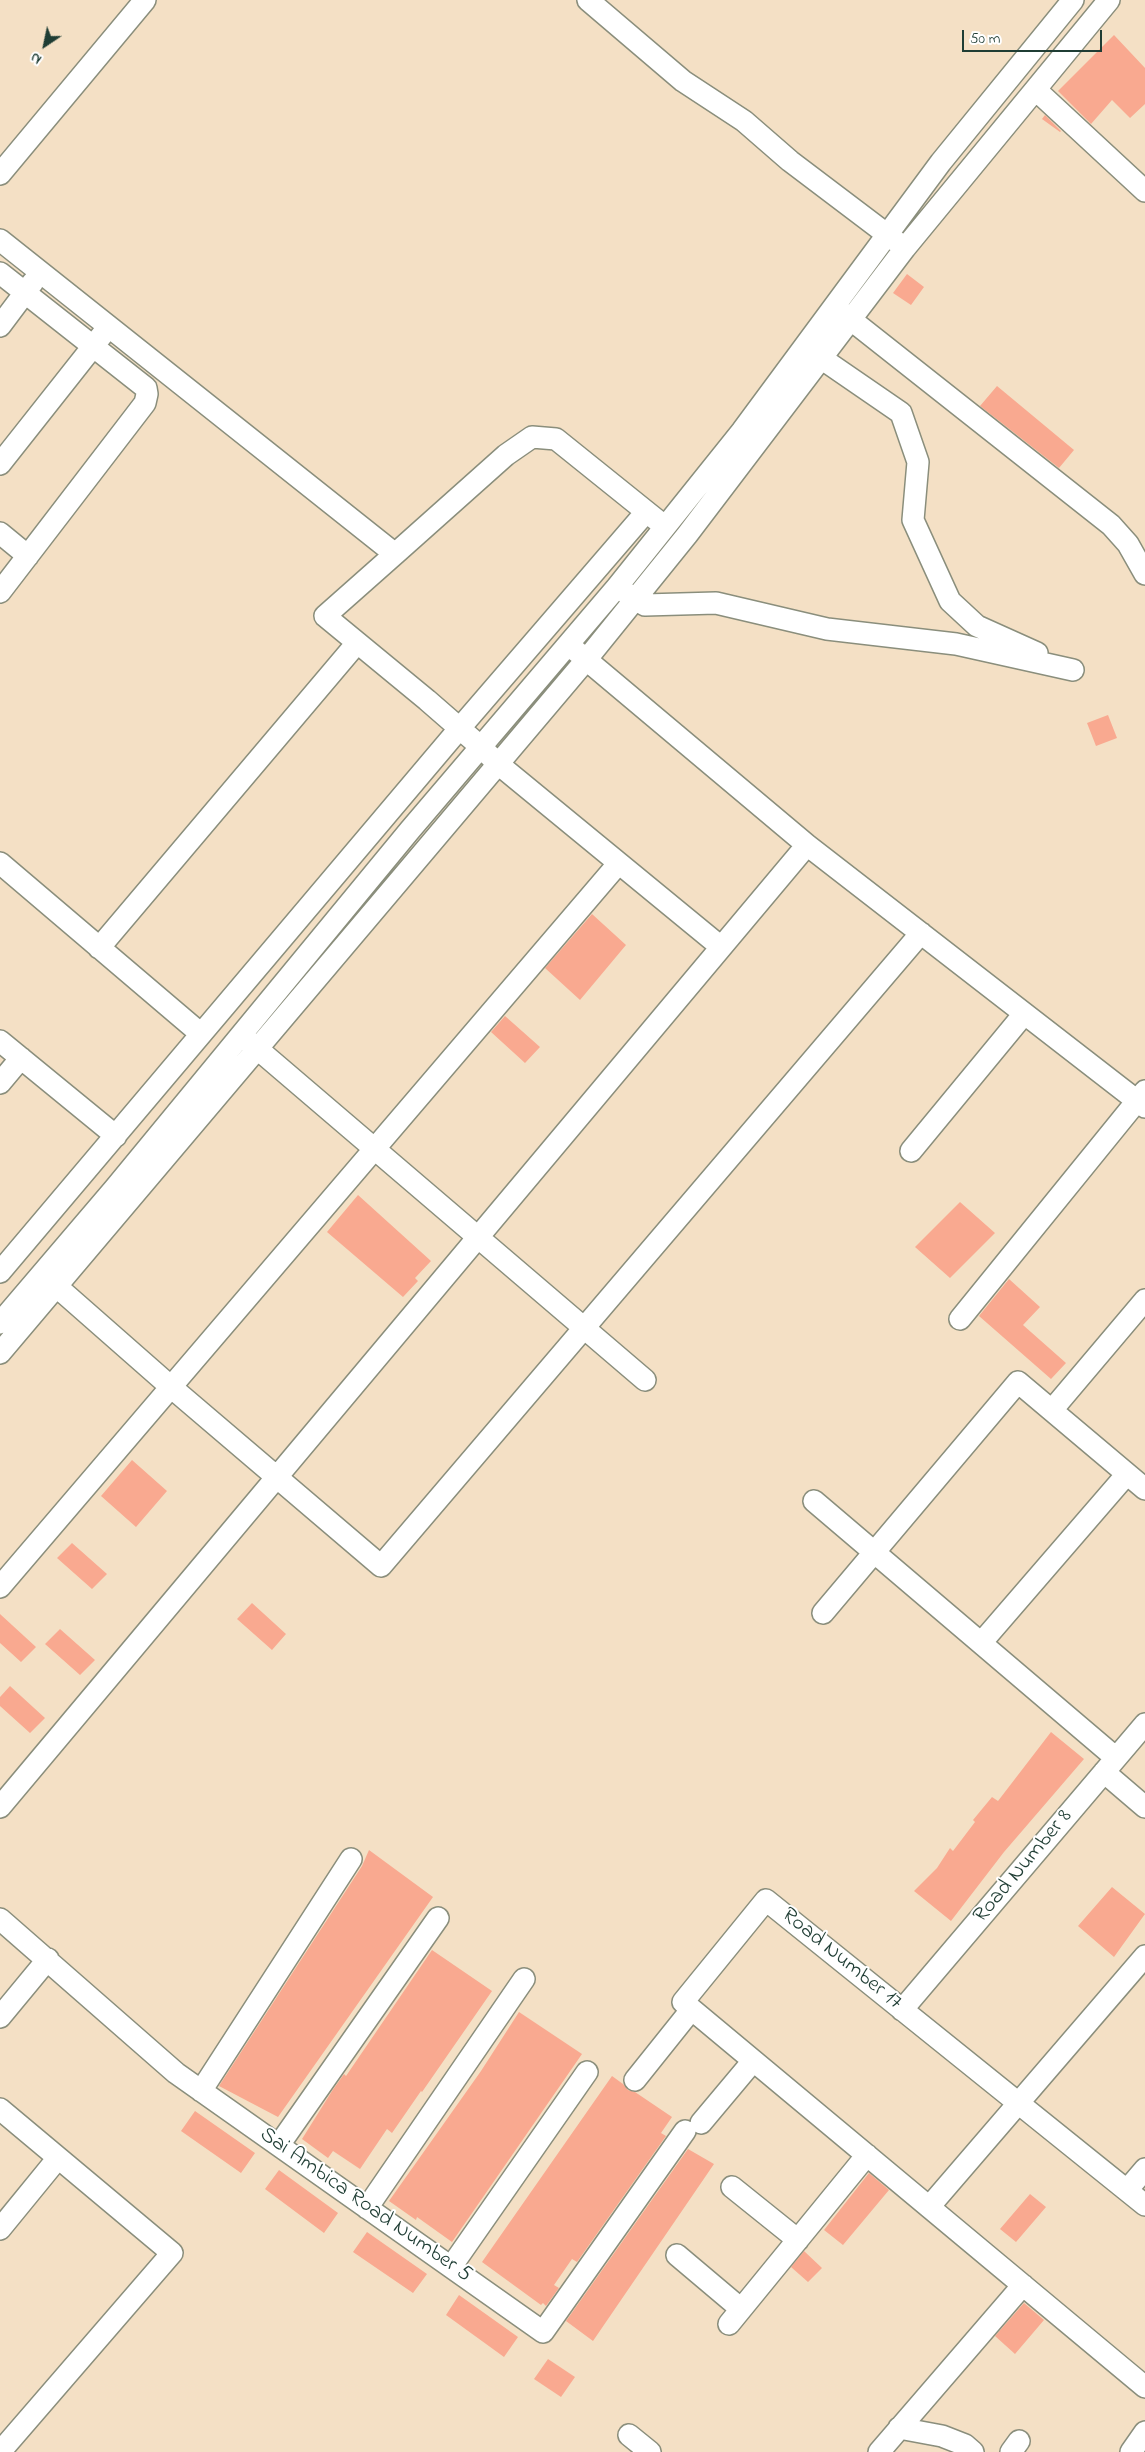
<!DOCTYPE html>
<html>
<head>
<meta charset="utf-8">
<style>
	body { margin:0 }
	#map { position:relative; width:1145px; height:2452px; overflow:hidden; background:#f4e0c5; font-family:"Indie Flower",sans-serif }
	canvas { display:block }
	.north { position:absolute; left:20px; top:20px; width:50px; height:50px; -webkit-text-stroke:4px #fff; paint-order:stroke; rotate:214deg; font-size:14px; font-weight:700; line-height:20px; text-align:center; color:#1f3d34 }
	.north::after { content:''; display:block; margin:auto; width:18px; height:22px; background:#1f3d34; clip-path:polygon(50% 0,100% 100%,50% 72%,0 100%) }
	.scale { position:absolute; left:962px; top:30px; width:140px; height:22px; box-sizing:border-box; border:2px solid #1f3d34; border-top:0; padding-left:6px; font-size:15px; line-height:18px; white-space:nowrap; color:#1f3d34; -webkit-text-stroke:4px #fff; paint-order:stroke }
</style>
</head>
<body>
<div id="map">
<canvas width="1145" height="2452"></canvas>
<div class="north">N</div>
<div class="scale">50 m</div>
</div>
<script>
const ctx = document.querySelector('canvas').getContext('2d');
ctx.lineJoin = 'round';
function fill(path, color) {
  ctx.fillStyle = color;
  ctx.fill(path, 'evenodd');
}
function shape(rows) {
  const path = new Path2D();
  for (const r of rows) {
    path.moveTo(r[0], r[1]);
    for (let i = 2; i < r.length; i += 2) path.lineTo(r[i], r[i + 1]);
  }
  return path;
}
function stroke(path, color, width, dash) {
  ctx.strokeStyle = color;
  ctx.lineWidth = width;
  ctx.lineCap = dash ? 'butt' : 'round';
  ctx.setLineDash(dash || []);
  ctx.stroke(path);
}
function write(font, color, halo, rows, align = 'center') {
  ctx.font = font + ' "Indie Flower",sans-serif';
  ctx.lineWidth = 4;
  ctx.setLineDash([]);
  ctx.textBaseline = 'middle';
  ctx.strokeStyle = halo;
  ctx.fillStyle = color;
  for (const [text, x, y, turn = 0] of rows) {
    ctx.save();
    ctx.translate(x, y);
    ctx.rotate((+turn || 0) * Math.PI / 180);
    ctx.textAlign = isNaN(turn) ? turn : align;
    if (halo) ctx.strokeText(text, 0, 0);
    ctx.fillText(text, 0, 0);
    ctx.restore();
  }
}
const building = shape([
	[1114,35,1145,68,1145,104,1130,118,1112,100,1091,124,1058,91],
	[1045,115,1061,131,1060,132,1042,119],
	[907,274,924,287,911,305,893,293],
	[997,386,1074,450,1059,468,980,406],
	[1108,715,1117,738,1096,746,1087,723],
	[592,914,626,945,580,1000,545,968],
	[505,1016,540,1047,525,1063,491,1032],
	[358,1195,431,1261,415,1278,418,1281,403,1297,327,1232],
	[960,1202,995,1233,950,1278,915,1247],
	[1009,1279,1040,1307,1023,1325,1066,1363,1051,1379,979,1316],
	[132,1460,167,1491,136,1527,101,1496],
	[72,1543,107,1574,92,1589,57,1558],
	[252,1603,286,1634,272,1650,237,1619],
	[0,1614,36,1647,21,1662,0,1643],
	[60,1629,95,1660,80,1675,45,1644],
	[10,1686,45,1718,30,1733,0,1706,0,1697],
	[1051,1732,1084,1759,1004,1852,951,1921,914,1891,937,1868,950,1848,953,1851,975,1822,973,1820,992,1797,998,1801],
	[369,1850,433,1897,278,2117,219,2086,362,1866],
	[1112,1887,1145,1914,1114,1957,1078,1926],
	[432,1950,492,1991,422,2092,421,2091,392,2133,387,2129,360,2169,333,2151,328,2158,302,2139,332,2091,344,2074,346,2076],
	[519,2012,582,2054,452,2242,417,2217,416,2220,389,2201,481,2071],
	[612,2076,623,2084,628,2090,635,2092,672,2117,661,2133,666,2136,577,2262,572,2259,554,2285,559,2288,546,2306,543,2303,541,2305,482,2262],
	[195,2111,255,2153,241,2173,181,2131],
	[688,2149,714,2164,593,2341,566,2321],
	[279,2170,338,2213,324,2233,265,2189],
	[869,2173,889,2190,843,2245,824,2230],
	[1030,2194,1046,2207,1016,2242,1000,2229],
	[367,2232,427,2274,413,2293,353,2252],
	[804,2251,822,2268,808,2282,791,2267],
	[459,2295,518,2337,504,2357,446,2315],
	[1024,2303,1044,2320,1015,2354,995,2336],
	[548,2359,575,2377,561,2397,534,2379]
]);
const minor = shape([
	[588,0,683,81,744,121,790,161,897,242],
	[1036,90,1145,191],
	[0,174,145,0],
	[0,240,395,554,506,455,532,437,556,439,658,521],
	[0,273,146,388,147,394,145,403,0,592],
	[840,311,1111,525,1128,544,1145,574],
	[0,326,33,282],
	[821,358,901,413,918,462,913,520,950,601,977,626,1037,653],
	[0,464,102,335],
	[0,533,28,556],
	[395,554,325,616,427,700,481,747,497,763,721,947],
	[626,593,645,605,716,603,827,629,956,644,1073,670],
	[576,651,807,845,1145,1107],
	[0,863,201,1034],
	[99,948,357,643],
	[246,1039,645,1380],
	[0,1041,116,1136],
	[0,1083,21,1058],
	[911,1151,1024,1014],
	[0,1272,459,729,646,512],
	[47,1278,171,1387,381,1566,921,933],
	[960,1319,1145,1091],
	[0,1323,115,1188,410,830,617,587,742,431,941,162,1073,0],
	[0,1353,586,660,687,535,905,248,1109,0],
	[1052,1410,1145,1300],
	[814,1501,1116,1758],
	[0,1587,618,864],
	[823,1613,1018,1382,1145,1489],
	[981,1643,1127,1474],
	[1104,1772,1145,1807],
	[0,1807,807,845],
	[0,1919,176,2073,543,2332,685,2131],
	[902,2010,1145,1724],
	[0,2017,48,1959],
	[635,2080,691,2010],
	[201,2091,351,1859],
	[0,2109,172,2253,0,2452],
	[701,2123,753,2061],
	[279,2145,438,1918],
	[732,2187,798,2240],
	[1127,2190,1145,2169],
	[1145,2205,766,1900,683,2002,1145,2387],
	[929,2207,1145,1956],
	[367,2208,524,1979],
	[0,2229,58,2158],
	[677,2255,741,2309],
	[451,2267,587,2072],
	[729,2324,867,2155],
	[899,2428,942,2436,965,2445,973,2452],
	[629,2435,650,2452],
	[879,2452,1023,2285],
	[1011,2452,1019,2441],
	[1131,2452,1145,2432]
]);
const streetNames = [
	["Road Number 8",1024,1867,-50],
	["Road Number 17",841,1960,39],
	["Sai Ambica Road Number 5",365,2206,35]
];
fill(building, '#f9a990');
stroke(minor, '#8a8e7c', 24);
stroke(minor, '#fff', 21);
write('22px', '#1f3d34', '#fff', streetNames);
</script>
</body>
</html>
